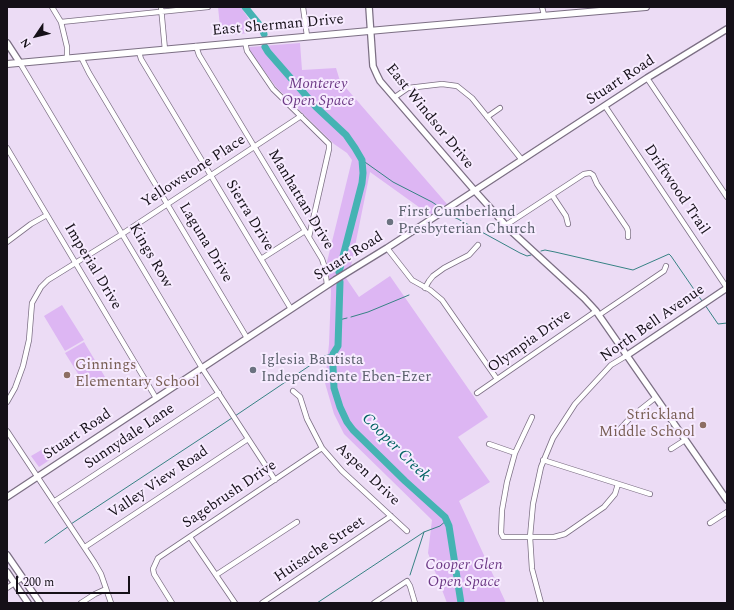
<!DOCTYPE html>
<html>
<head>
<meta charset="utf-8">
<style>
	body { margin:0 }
	#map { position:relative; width:734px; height:610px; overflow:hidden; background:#ecdcf5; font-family:Spectral,serif }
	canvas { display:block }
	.frame { position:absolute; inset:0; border:8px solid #151018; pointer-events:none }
	.north { position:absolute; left:16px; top:16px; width:40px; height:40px; -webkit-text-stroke:3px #f7ebff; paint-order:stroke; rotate:235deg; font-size:11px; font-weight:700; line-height:16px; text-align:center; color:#151018 }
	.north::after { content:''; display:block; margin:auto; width:14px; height:18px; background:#151018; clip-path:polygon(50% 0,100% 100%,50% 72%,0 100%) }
	.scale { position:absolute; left:16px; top:576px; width:114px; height:18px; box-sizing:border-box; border:2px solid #151018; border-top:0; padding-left:5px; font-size:12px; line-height:14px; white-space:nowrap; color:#151018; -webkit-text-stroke:3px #f7ebff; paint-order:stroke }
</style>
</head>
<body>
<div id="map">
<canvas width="734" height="610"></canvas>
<div class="frame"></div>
<div class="north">N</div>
<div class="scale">200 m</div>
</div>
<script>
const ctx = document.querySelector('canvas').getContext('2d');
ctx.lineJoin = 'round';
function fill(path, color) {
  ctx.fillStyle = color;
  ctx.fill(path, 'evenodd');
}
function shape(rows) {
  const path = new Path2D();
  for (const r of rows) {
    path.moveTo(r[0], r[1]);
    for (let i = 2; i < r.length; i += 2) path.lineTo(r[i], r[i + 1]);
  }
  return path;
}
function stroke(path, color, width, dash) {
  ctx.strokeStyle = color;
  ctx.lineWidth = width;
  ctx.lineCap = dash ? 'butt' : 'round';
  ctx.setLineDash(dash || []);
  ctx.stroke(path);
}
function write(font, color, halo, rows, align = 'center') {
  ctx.font = font + ' Spectral,serif';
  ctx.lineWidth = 4;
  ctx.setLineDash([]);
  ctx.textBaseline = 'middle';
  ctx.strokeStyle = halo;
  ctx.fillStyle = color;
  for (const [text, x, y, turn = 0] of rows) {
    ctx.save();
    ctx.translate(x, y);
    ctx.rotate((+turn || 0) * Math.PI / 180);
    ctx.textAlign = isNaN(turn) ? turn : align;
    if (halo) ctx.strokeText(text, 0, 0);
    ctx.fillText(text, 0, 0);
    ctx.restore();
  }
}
const green = shape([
	[218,7,241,7,257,32,221,36],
	[300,43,302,70,336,68,340,81,447,204,430,215,370,172,351,266,346,278,359,297,390,276,488,417,458,437,490,482,459,501,506,603,447,603,428,553,432,520,344,434,334,414,325,383,329,344,331,291,327,262,352,160,347,153,334,144,276,87,250,51,250,47],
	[62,305,84,340,65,351,44,316],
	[84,342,105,377,87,388,65,353],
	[43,449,51,459,39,467,31,456]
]);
const stream = shape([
	[362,160,393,182,432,202,441,208],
	[447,214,458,219,520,253,527,256,531,255],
	[541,251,545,250,555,252,633,270,669,254,671,256,702,301],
	[705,305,718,324,727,323],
	[351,317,368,312,409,295],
	[339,320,347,318],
	[235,416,324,356,333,354],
	[71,524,232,418],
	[45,543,69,526],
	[410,575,424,532],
	[317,603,424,532,440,526,447,520]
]);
const river = shape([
	[245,7,262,28,264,34],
	[265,47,268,52,316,107,346,135,355,148,362,160,363,173,362,183,339,272],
	[340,282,338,346,333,354,333,367,334,388,340,407,347,422,353,430,405,481,445,517,449,526,461,603]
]);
const minor = shape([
	[52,7,61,22,67,47,67,58],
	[161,7,165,50],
	[303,7,307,36],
	[542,7,544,15],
	[61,22,208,7],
	[245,42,247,51,273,89,329,144,329,149,309,237],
	[196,46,199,55,322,259,325,268,327,285],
	[139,52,141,59,291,309],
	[81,57,89,73,247,338],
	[20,63,202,368,275,480],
	[647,78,727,197],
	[395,97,408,88,442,84,457,86,472,98,522,160],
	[605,106,727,288],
	[487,117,500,108],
	[7,148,156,398],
	[552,195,566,216,568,224],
	[506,225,584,174,590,173,593,175,597,184,627,228,628,231,628,237],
	[7,242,31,224,47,215],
	[387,248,412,280,430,290,442,300,497,379],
	[261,259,305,231],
	[425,288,429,281,433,276,444,268,469,255,478,245],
	[599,315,664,271,666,266],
	[293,391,300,397,307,419,322,448,342,471,407,531],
	[477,393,596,311],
	[7,402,15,388,23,366,29,340,32,303,41,287,48,280,119,236,301,116],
	[532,417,515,453,507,482,502,510,501,533,503,537,554,537,565,534,604,507,615,494,618,484],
	[619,430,631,417,655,398],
	[7,431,94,562,101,574,111,603],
	[489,444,515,453],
	[671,449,685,440],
	[543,460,650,494],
	[55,501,219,393],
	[710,523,727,512],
	[190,537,235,603],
	[85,547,248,439],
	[216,575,297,522],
	[7,588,22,578],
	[81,603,95,594,106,589],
	[172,603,154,574,153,569,158,558,322,448],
	[262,603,391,516],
	[374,603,407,581,410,586,415,603],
	[541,603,532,569,530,537,533,504,541,467,553,438,575,404,611,365,626,356]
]);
const tertiary = shape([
	[369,7,373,66,377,75,380,81,475,191,510,230,584,298,596,311,727,500],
	[7,43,20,63],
	[626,356,727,288],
	[7,497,335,280,387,248,647,78,727,29],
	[7,555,40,603],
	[7,572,28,603]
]);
const secondary = shape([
	[7,64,391,29,646,7]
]);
const markers = [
	[390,222,4,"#6b7280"],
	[253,370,4,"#6b7280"],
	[67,375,4,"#8d6e63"],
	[703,425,4,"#8d6e63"]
];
const streetNames = [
	["East Sherman Drive",278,26,-5],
	["Stuart Road",621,81,-33],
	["East Windsor Drive",429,117,51],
	["Yellowstone Place",194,172,-33],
	["Driftwood Trail",676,190,56],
	["Manhattan Drive",300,200,59],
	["Sierra Drive",249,216,59],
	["Laguna Drive",205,243,59],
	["Kings Row",150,256,60],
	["Stuart Road",349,257,-32],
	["Imperial Drive",92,267,59],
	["North Bell Avenue",653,324,-35],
	["Olympia Drive",530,342,-35],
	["Stuart Road",78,435,-34],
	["Sunnydale Lane",130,437,-34],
	["Aspen Drive",367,475,44],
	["Valley View Road",159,483,-34],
	["Sagebrush Drive",230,495,-34],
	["Huisache Street",320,550,-34]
];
const parkNames = [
	["Monterey",318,85],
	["Open Space",318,102],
	["Cooper Glen",464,566],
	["Open Space",464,583]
];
const worshipNames = [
	["First Cumberland",398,213],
	["Presbyterian Church",398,230],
	["Iglesia Bautista",261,361],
	["Independiente Eben-Ezer",261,378]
];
const educationNames = [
	["Ginnings",75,366],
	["Elementary School",75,383],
	["Strickland",695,416,"right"],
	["Middle School",695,433,"right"]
];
const waterNames = [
	["Cooper Creek",395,448,45]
];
fill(green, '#ddb6f3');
stroke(stream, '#378284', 1);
stroke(river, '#45b3b3', 7);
stroke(minor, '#7c6f84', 6);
stroke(tertiary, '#7c6f84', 8);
stroke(secondary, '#7c6f84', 8);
stroke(minor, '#fff', 4.5);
stroke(tertiary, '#fff', 5.5);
stroke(secondary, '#fff', 6);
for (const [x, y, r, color] of markers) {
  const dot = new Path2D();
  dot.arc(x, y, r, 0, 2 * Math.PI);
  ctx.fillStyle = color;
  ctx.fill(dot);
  stroke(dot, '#f7ebff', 1.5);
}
write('15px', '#151018', '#f7ebff', streetNames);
write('italic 15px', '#6d3a86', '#f7ebff', parkNames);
write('15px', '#5b616d', '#f7ebff', worshipNames, 'left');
write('15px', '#785e54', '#f7ebff', educationNames, 'left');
write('italic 16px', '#006363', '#f7ebff', waterNames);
</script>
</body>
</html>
